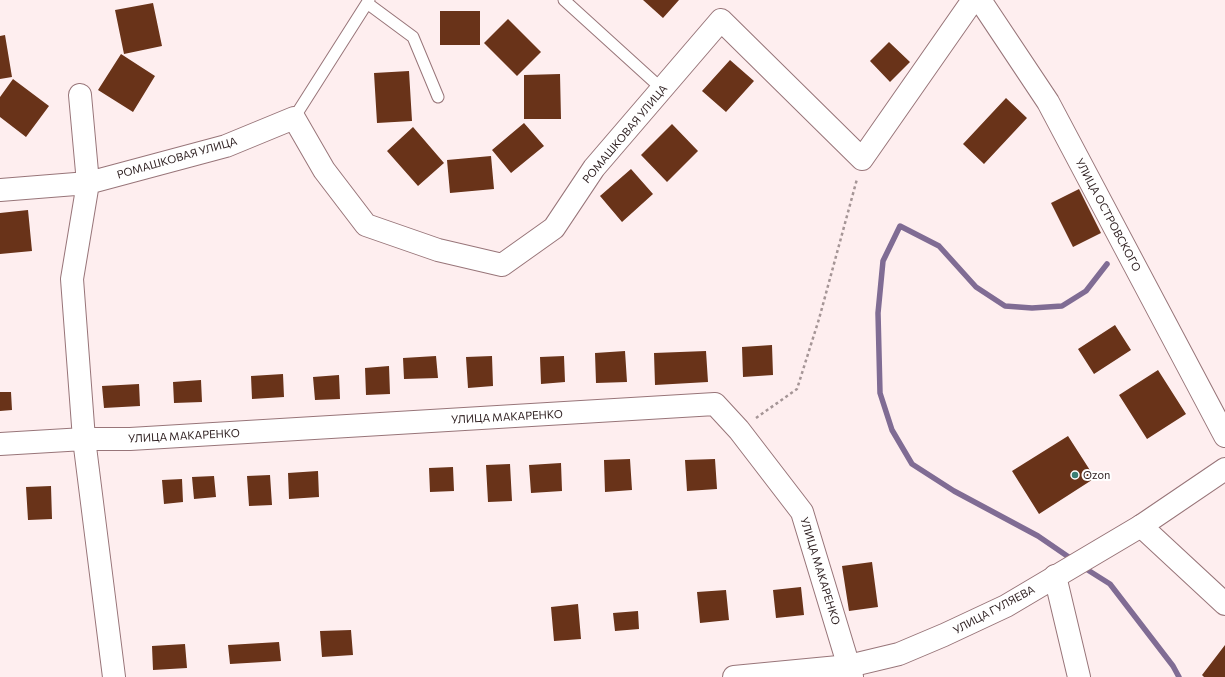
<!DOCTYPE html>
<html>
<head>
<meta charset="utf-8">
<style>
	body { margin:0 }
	canvas { display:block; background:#feeeef }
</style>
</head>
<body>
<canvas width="1225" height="677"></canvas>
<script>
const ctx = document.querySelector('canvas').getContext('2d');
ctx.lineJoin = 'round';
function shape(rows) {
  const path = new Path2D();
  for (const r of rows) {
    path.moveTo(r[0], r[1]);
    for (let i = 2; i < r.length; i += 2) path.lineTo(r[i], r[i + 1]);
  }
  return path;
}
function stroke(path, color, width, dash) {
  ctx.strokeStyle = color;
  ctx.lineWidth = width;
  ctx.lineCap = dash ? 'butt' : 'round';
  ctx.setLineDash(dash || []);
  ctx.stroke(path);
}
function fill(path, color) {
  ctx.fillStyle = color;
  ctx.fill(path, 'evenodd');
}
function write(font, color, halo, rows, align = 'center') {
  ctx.font = font + ' Commissioner,sans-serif';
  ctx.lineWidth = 4;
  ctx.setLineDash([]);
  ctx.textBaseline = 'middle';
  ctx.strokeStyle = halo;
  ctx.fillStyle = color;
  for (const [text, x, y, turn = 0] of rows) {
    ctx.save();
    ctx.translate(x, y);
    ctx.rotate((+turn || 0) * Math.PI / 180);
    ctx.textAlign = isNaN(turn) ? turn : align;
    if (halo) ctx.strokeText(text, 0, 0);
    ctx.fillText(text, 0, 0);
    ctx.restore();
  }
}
const stream = shape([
	[1073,560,1038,536,954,491,912,464,892,430,880,393,878,313,883,261,900,226,939,246,976,287,1005,306,1032,308,1062,306,1086,291,1107,264],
	[1083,567,1110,584,1173,666,1179,677]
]);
const building = shape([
	[643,0,679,0,663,18],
	[153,3,162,46,124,54,115,10],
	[440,11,480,11,480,45,440,45],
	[508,19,541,52,517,76,484,43],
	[5,35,12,77,0,79,0,36],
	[889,42,910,62,890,82,870,61],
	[121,54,155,76,133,112,98,90],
	[730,60,754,81,726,112,702,91],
	[409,71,412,121,377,123,374,73],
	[560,74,561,119,524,119,524,75],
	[13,79,49,106,26,137,0,117,0,97],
	[1006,98,1027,118,984,164,963,144],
	[524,123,544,146,511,173,492,150],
	[672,124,698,151,667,182,641,155],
	[413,127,444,163,418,186,387,151],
	[491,156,494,189,450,193,447,160],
	[631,169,653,194,622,222,600,196],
	[1079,189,1101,233,1073,247,1051,203],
	[28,210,32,251,0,254,0,213],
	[1115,325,1131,350,1094,374,1078,349],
	[772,345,773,375,743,377,742,347],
	[625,351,627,382,596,383,595,353],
	[706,351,708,382,655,385,654,353],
	[436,356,438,378,404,379,403,358],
	[492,356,493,386,468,388,466,357],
	[564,356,565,382,541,384,540,357],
	[389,366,390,394,366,395,365,368],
	[1158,370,1186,414,1147,439,1119,395],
	[283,374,284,397,252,399,251,376],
	[339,375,340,399,315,400,313,377],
	[201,380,202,402,174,403,173,382],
	[139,384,140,406,104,408,102,386],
	[0,392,11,392,12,410,0,411],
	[1068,436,1095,478,1039,514,1012,471],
	[630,459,632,490,605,492,604,460],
	[715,459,717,489,687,491,685,460],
	[561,463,562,491,531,493,529,465],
	[510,464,512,501,488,502,486,465],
	[453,467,454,491,430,492,429,468],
	[318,471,319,497,289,499,288,473],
	[270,475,272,505,249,506,247,476],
	[214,476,216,497,194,499,192,477],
	[182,479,183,502,164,504,162,480],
	[51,486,52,519,28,520,26,487],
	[872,562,878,607,849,611,842,566],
	[801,587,804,615,776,618,773,590],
	[726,590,729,620,700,623,697,592],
	[578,604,581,639,554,641,551,607],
	[638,611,639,629,615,631,613,613],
	[351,630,353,655,322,657,320,631],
	[279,642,281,661,230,664,228,645],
	[185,644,187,668,153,670,152,646],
	[1225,645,1225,677,1204,677,1202,675]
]);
const path = shape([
	[756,418,797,389,819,319,857,179]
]);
const lane = shape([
	[564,0,662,89],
	[367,3,413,37,438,97],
	[294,118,369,0]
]);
const street = shape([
	[980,0,1048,102,1225,436],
	[80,95,88,183,72,279,84,439,114,677],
	[0,190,88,183,226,146,294,118,324,170,366,225,438,250,502,265,554,228,594,168,721,20,862,159,973,0],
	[0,444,84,439,130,439,715,404,739,430,802,512,852,677],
	[1141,526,1225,604],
	[1055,576,1079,677]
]);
const secondary = shape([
	[734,677,849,666,899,654,944,635,1006,606,1141,526,1225,469]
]);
const markers = [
	[1075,475,4,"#397e74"]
];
const streetNames = [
	["РОМАШКОВАЯ УЛИЦА",625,134,-50],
	["РОМАШКОВАЯ УЛИЦА",177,158,-16],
	["УЛИЦА ОСТРОВСКОГО",1108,215,62],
	["УЛИЦА МАКАРЕНКО",507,417,-3],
	["УЛИЦА МАКАРЕНКО",184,436,-3],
	["УЛИЦА МАКАРЕНКО",820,571,73],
	["УЛИЦА ГУЛЯЕВА",994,610,-28]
];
const poiNames = [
	["Ozon",1083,475]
];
stroke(stream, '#806c94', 5.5);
fill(building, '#693319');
stroke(lane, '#987579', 13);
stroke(street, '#987579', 24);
stroke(secondary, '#987579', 24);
stroke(path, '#a59596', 2.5, [3, 3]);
stroke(lane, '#fff', 11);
stroke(street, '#fff', 22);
stroke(secondary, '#fff', 22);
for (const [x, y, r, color] of markers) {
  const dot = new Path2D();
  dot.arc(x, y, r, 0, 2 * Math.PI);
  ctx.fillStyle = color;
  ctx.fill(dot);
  stroke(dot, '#fff', 1.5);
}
write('11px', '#322425', '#fff', streetNames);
write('11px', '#322425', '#fff', poiNames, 'left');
</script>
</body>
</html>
